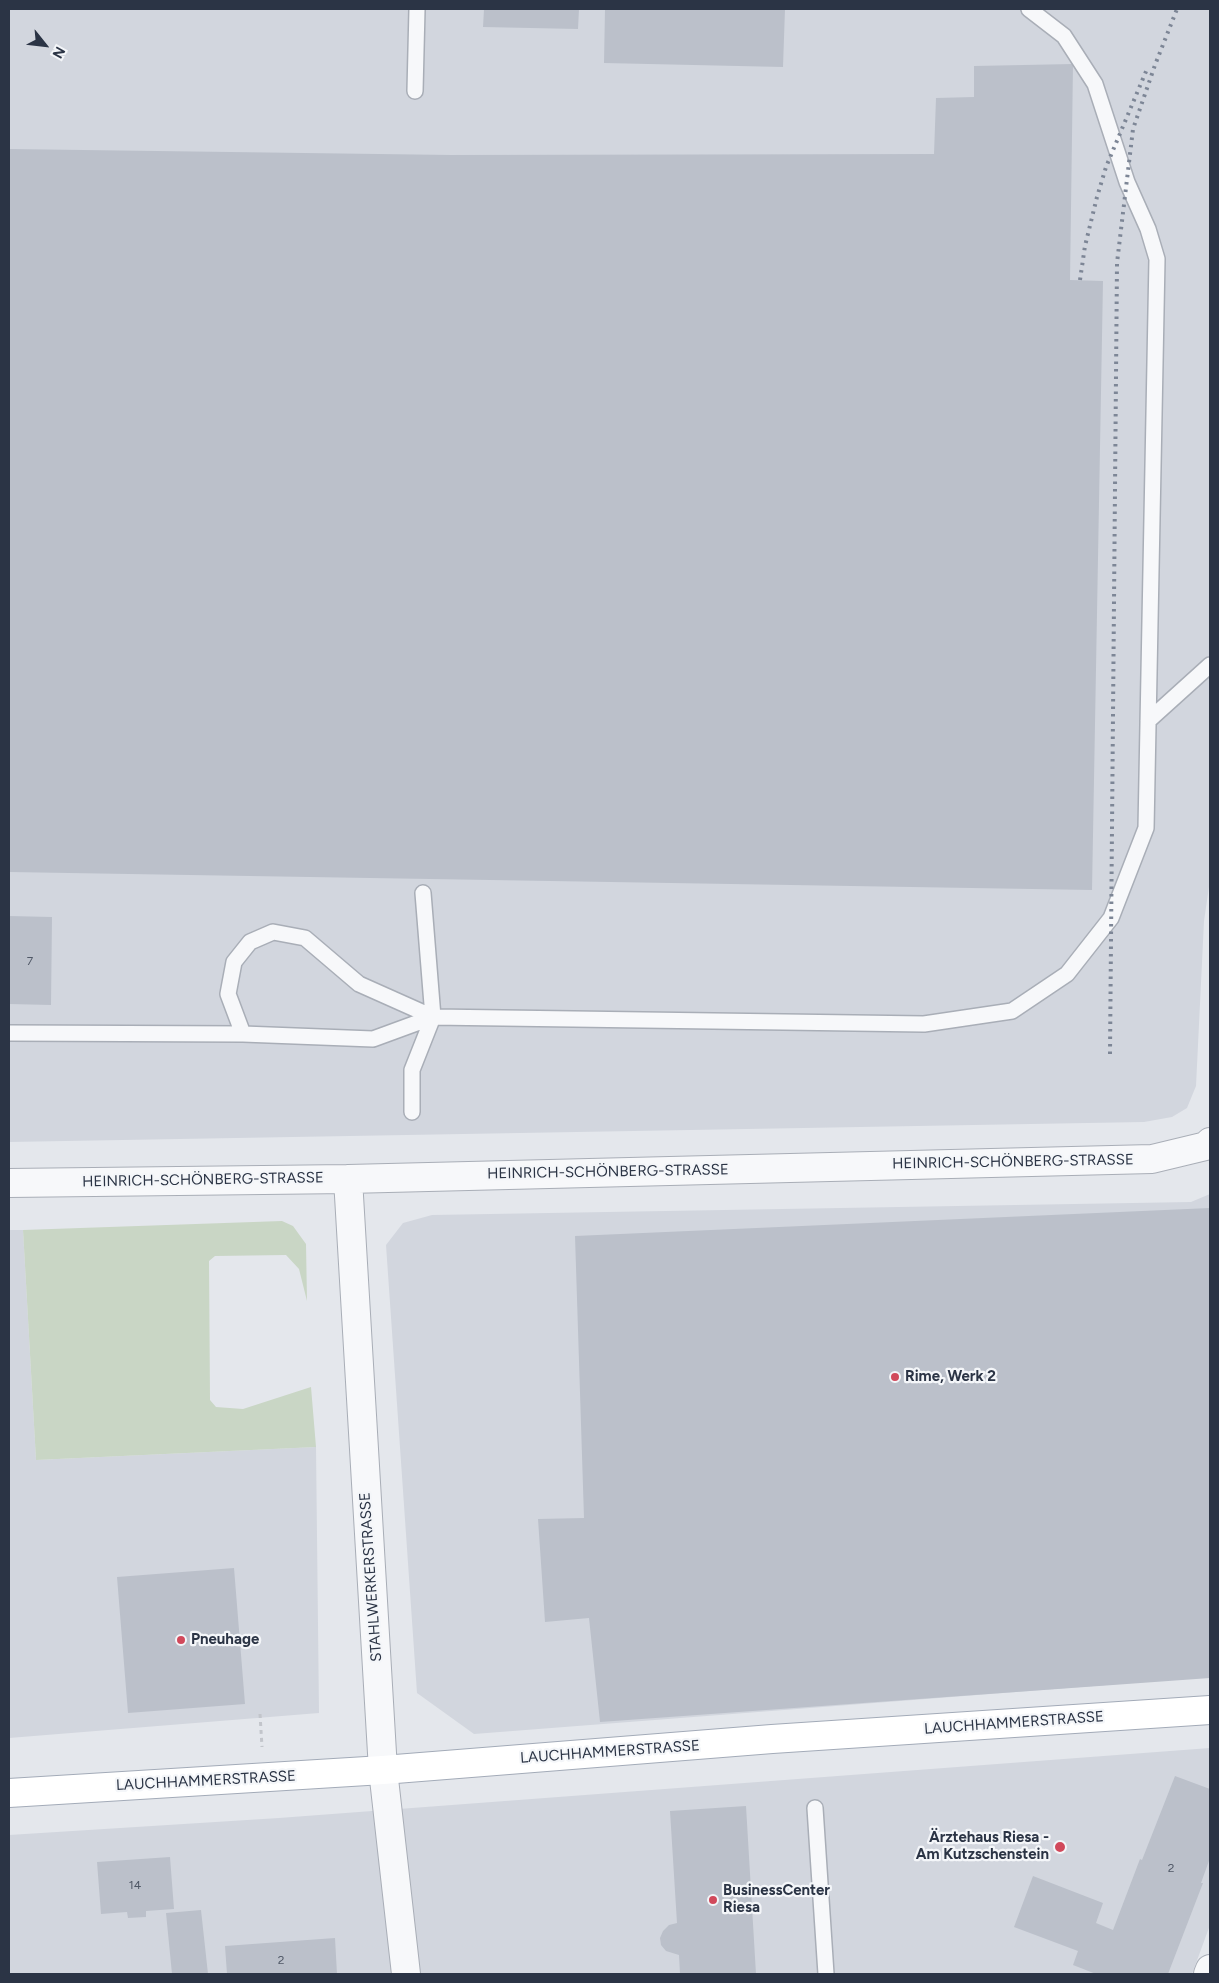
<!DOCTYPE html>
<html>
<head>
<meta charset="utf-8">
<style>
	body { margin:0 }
	#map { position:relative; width:1219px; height:1983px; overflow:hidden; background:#e4e7ec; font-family:Figtree,sans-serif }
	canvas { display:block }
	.frame { position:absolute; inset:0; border:10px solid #2b3445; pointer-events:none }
	.north { position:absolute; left:20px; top:20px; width:50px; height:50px; -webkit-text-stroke:4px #f4f6f9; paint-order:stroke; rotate:119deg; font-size:14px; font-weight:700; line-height:20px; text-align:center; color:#2b3445 }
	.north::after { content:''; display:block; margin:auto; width:18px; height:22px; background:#2b3445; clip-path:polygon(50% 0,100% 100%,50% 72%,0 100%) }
</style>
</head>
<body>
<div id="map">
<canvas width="1219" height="1983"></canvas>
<div class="frame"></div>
<div class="north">N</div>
</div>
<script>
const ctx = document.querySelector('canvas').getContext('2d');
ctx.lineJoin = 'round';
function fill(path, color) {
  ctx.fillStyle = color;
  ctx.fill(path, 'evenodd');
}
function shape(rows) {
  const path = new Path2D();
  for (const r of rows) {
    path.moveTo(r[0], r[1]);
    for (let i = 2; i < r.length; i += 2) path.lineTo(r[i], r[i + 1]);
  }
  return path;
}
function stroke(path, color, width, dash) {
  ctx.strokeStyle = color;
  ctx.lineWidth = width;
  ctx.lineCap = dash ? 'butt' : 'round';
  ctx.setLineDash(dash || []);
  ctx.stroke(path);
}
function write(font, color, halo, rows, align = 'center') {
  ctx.font = font + ' Figtree,sans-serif';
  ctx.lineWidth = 4.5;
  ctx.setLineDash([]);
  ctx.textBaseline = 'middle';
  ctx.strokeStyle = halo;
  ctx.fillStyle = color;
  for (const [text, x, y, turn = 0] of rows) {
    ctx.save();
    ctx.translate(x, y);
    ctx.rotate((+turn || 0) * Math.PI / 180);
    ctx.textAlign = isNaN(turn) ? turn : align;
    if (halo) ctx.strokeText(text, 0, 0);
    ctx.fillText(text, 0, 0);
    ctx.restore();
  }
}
const built = shape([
	[9,9,1210,9,1210,880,1204,921,1196,1086,1187,1108,1172,1117,1144,1122,9,1142],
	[1210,1194,1210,1677,474,1734,417,1693,386,1245,403,1223,432,1215,1191,1202],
	[9,1230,23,1230,36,1460,316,1447,319,1713,9,1738],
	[1210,1748,1210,1925,1192,1974,9,1974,9,1835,279,1818]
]);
const green = shape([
	[282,1221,293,1226,306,1244,307,1301,299,1269,286,1255,215,1256,209,1261,210,1400,216,1407,243,1409,311,1387,316,1447,36,1460,23,1230]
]);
const building = shape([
	[484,9,579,9,578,29,483,27],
	[605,9,785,9,783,67,604,63],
	[1073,64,1070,280,1103,281,1092,890,9,872,9,149,452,155,934,154,936,98,974,97,974,66],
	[9,916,52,917,51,1005,9,1004],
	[1210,1208,1210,1678,600,1722,589,1618,545,1622,538,1519,584,1518,575,1236],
	[234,1568,245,1704,128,1713,117,1577],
	[1175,1776,1210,1789,1210,1858,1201,1883,1203,1883,1168,1974,1096,1974,1073,1965,1078,1951,1014,1927,1033,1876,1103,1903,1096,1923,1113,1930,1140,1859,1142,1860],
	[746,1806,756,1974,680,1974,679,1955,666,1951,661,1945,660,1938,663,1931,669,1925,677,1923,670,1811],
	[170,1857,174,1909,146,1911,146,1917,128,1918,127,1912,101,1914,97,1862],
	[201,1910,208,1974,172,1974,166,1913],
	[335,1938,337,1974,227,1974,225,1946]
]);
const path = shape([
	[260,1714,262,1747]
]);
const service = shape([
	[415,91,417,9],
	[1148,721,1210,665],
	[433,1017,359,984,305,938,273,932,250,942,234,962,228,994,243,1034,373,1039,433,1017,924,1024,1012,1011,1067,974,1111,918,1146,828,1157,259,1148,229,1127,182,1095,84,1064,36,1029,9],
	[9,1033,243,1034],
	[412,1112,412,1070,433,1017,423,893],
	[815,1808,826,1974]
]);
const minor = shape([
	[348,1179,383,1770,406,1974],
	[9,1183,348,1179,1152,1159,1206,1146,1210,1142],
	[1208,1974,1210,1969]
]);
const primary = shape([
	[9,1793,383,1770,772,1739,1210,1710]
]);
const rail = shape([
	[1080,280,1085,246,1097,197,1106,167,1147,69],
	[1110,1054,1117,263,1133,129,1155,65,1177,9]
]);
const markers = [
	[895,1377,5,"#d1495b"],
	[181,1640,5,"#d1495b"],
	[1060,1847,6,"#d1495b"],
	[713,1900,5,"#d1495b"]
];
const numberNames = [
	["7",30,961],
	["2",1171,1868],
	["14",135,1885],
	["2",281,1960]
];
const streetNames = [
	["HEINRICH-SCHÖNBERG-STRASSE",1013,1162,-1],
	["HEINRICH-SCHÖNBERG-STRASSE",608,1172,-1],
	["HEINRICH-SCHÖNBERG-STRASSE",203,1180,-1],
	["STAHLWERKERSTRASSE",371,1577,-94],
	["LAUCHHAMMERSTRASSE",1014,1723,-4],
	["LAUCHHAMMERSTRASSE",610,1752,-4],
	["LAUCHHAMMERSTRASSE",206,1781,-3]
];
const poiNames = [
	["Rime, Werk 2",905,1377],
	["Pneuhage",191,1640],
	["Ärztehaus Riesa -",1049,1838,"right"],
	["Am Kutzschenstein",1049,1855,"right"],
	["BusinessCenter",723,1891],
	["Riesa",723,1908]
];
fill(built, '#d2d6de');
fill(green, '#c9d6c5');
fill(building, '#bbc0ca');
stroke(service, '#a9aeb7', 18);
stroke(minor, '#a9aeb7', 30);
stroke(primary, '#a3abb8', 30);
stroke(path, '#c2c5cb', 3, [4, 4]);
stroke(service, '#f7f8fa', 15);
stroke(minor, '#f7f8fa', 28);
stroke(primary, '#fff', 28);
stroke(rail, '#7d8696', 4, [2.5, 5]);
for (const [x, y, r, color] of markers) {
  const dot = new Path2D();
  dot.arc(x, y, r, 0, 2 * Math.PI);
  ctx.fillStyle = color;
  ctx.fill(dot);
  stroke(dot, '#f4f6f9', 2);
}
write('12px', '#4f5766', null, numberNames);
write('15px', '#2b3445', '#f4f6f9', streetNames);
write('bold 15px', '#2b3445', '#f4f6f9', poiNames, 'left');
</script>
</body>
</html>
